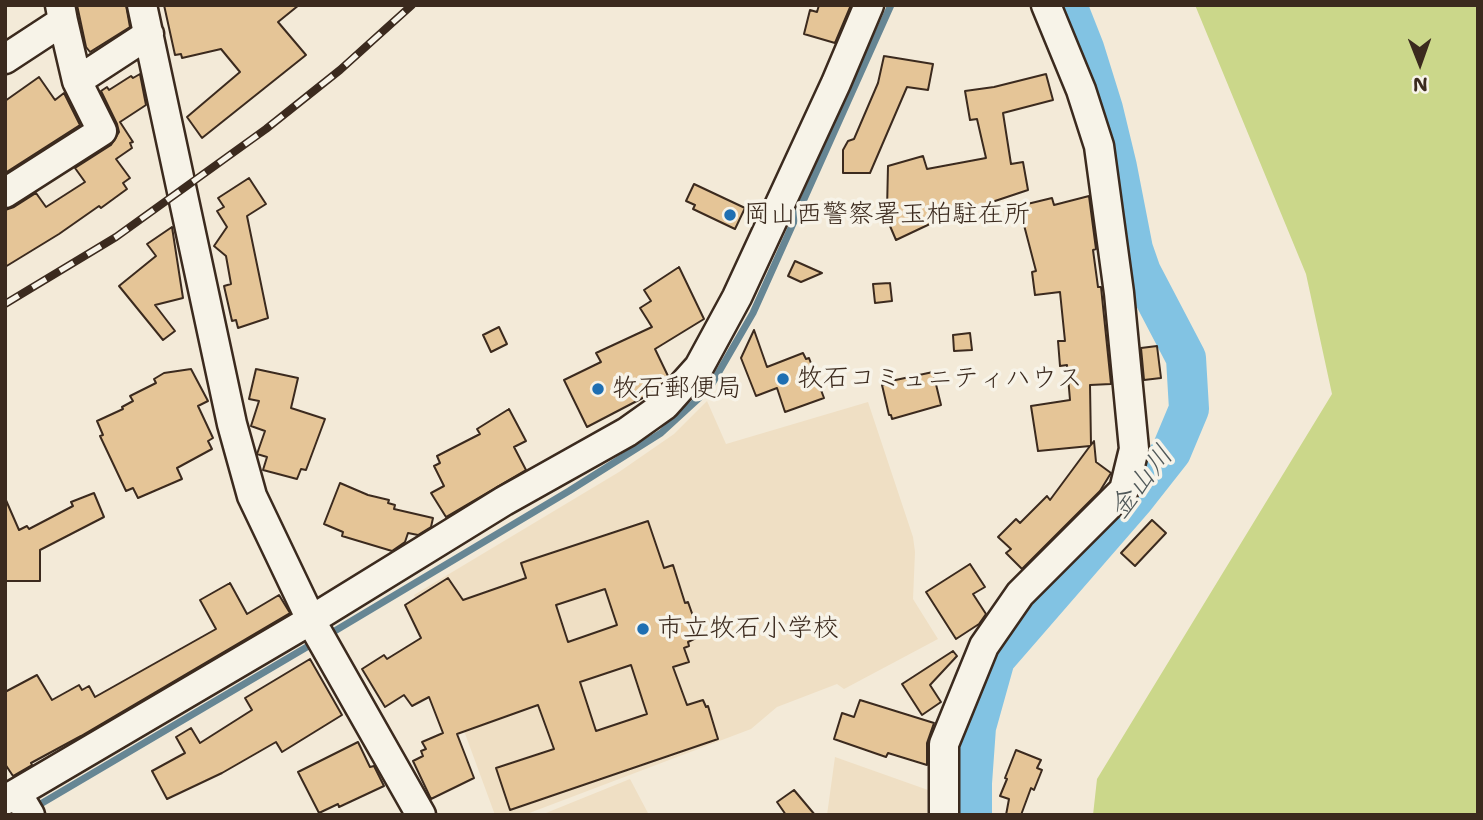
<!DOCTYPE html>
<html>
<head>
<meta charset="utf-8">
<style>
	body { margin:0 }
	#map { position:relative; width:1483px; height:820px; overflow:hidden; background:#f3ead8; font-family:"Shantell Sans",sans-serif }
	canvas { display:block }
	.frame { position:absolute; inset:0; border:7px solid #3b2a1e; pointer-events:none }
	.north { position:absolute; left:1385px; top:28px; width:70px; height:70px; -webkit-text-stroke:5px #f7f3e8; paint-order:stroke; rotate:179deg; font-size:19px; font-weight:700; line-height:28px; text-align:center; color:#3b2a1e }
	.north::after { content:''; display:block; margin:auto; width:24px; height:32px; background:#3b2a1e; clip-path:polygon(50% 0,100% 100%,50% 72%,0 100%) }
</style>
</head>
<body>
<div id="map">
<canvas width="1483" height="820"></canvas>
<div class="frame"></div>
<div class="north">N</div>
</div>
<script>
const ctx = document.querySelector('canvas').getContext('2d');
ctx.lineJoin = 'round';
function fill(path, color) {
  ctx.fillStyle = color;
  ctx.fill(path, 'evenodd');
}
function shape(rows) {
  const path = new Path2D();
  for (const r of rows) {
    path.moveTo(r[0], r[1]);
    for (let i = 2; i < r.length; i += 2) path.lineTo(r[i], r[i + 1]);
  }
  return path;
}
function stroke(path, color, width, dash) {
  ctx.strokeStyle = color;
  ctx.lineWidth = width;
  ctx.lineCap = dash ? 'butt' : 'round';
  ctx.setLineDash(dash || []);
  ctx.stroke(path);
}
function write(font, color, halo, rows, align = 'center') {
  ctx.font = font + ' "Shantell Sans","Klee One",sans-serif';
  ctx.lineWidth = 7;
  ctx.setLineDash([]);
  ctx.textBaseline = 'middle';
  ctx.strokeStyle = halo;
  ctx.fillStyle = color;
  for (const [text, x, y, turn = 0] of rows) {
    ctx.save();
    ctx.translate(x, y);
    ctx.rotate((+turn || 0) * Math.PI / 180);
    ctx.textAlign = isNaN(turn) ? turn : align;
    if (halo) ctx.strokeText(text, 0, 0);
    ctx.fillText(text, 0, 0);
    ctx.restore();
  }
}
const built = shape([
	[707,401,726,444,868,402,913,537,915,552,913,599,938,639,844,689,837,684,777,707,751,729,524,815,495,815,414,595,619,472,674,434],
	[835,757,928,790,927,815,827,815],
	[630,779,649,815,541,815]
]);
const green = shape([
	[1195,5,1478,5,1478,815,1093,815,1097,779,1332,394,1306,274]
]);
const stream = shape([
	[328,635,569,491,661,433,709,389,753,313,891,5],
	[32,809,317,641]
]);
const river = shape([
	[972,815,972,783,976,727,995,659,1134,499,1171,452,1189,409,1186,358,1141,272,1133,249,1117,167,1103,109,1084,48,1067,5]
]);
const building = shape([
	[77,5,126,5,130,27,90,52,86,47,77,5],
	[164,5,299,5,278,22,306,55,202,138,187,117,240,72,221,49,182,58,181,54,175,55,164,5],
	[819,5,851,5,835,43,804,34,810,10,817,12,819,5],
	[884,56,933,64,928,90,907,87,870,173,843,173,843,150,848,141,854,139,878,83,884,56],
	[140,74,146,105,120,122,133,142,130,143,132,148,116,159,130,178,123,183,127,189,101,208,99,206,59,234,5,267,5,210,14,207,36,193,46,207,85,182,75,168,111,145,119,132,117,124,101,91,107,87,109,90,131,76,133,78,140,74],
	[1046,74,1053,100,1003,113,1011,164,1023,162,1028,190,962,212,963,216,932,223,896,240,884,212,887,210,888,166,923,156,927,169,986,158,977,119,970,120,965,91,994,87,1046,74],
	[39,77,55,100,64,93,80,125,5,173,5,101,39,77],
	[249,178,266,204,247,216,268,318,238,328,236,320,232,321,224,286,231,284,226,256,214,246,227,227,217,211,224,207,218,198,249,178],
	[694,184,745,208,735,229,693,209,695,205,686,201,694,184],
	[1089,196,1096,249,1093,250,1098,287,1101,287,1111,384,1090,385,1091,445,1094,441,1096,462,1111,473,1100,491,1022,569,1006,553,1011,549,998,537,1016,519,1020,523,1047,496,1050,500,1090,446,1038,451,1031,406,1070,400,1067,365,1060,366,1058,341,1065,341,1060,292,1035,295,1032,272,1036,271,1019,206,1052,198,1054,205,1089,196],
	[172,227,183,298,155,305,175,331,163,340,119,286,156,256,147,244,172,227],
	[795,261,822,273,801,282,788,276,795,261],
	[679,267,704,319,655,349,668,376,656,391,587,427,564,380,601,362,596,353,652,327,640,308,651,301,644,290,679,267],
	[890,283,892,301,875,303,873,284,890,283],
	[499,327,507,344,491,352,483,335,499,327],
	[754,330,767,367,803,353,806,359,809,358,824,398,785,412,777,388,756,396,741,358,754,330],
	[970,333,972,350,954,351,953,335,970,333],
	[1157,346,1161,378,1144,380,1141,348,1157,346],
	[191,369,208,401,198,406,213,438,208,441,212,449,177,468,182,479,138,498,133,488,126,491,100,436,103,435,97,421,123,409,122,407,133,401,130,396,156,383,154,379,164,373,191,369],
	[256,369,298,378,291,408,325,419,306,470,301,469,297,479,263,470,267,457,257,454,265,431,251,426,259,401,249,399,256,369],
	[933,372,941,405,892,419,891,415,889,415,882,385,891,383,891,381,933,372],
	[509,409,526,441,514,447,526,470,446,517,431,493,444,486,434,466,440,463,437,456,480,434,477,429,509,409],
	[340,483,368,495,389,500,388,503,395,505,394,509,433,518,431,527,418,535,408,533,405,542,392,551,342,536,343,532,324,524,340,483],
	[94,493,104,517,40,550,40,581,5,581,5,498,19,530,27,526,29,529,73,506,71,502,94,493],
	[1152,520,1166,533,1135,566,1121,553,1152,520],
	[648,521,664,568,673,565,685,603,688,602,700,636,688,642,689,646,684,648,689,662,673,667,687,705,703,700,706,707,708,706,718,739,510,810,496,768,554,749,538,705,457,734,474,778,431,799,413,761,423,756,421,751,426,749,422,742,443,733,429,697,412,706,404,695,385,707,362,669,384,655,387,659,421,638,405,605,448,578,463,600,526,578,521,563,648,521],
	[605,589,617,625,568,642,556,605,605,589],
	[631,665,647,714,596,731,580,682,631,665],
	[970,564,985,587,973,594,986,614,979,624,956,639,926,592,970,564],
	[230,583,247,614,279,595,290,613,81,736,31,763,32,765,13,776,5,764,5,692,37,675,52,700,79,685,82,690,89,686,95,697,216,629,200,600,230,583],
	[953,651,957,656,930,685,941,702,922,715,902,684,953,651],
	[310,659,342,715,282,752,276,742,222,773,167,799,152,771,185,753,176,737,191,728,200,743,252,710,245,698,310,659],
	[860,700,934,723,927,743,927,765,888,753,886,757,834,739,842,713,854,717,860,700],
	[358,742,370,767,374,766,384,786,339,807,338,804,319,813,298,772,358,742],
	[1016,750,1041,760,1037,768,1042,770,1034,790,1031,788,1021,815,1006,815,1009,799,1000,796,1007,779,1005,778,1016,750],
	[794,790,815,815,786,815,777,802,794,790]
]);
const minor = shape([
	[142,5,232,424,252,496,315,628,421,815],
	[63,21,77,81],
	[5,59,63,21,60,5],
	[5,193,102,131,77,81,149,34],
	[17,793,30,815],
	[5,800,311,620,504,501,627,432,665,405,699,367,737,297,836,83,869,5],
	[944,815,944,744,984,646,1020,594,1124,490,1134,449,1119,293,1099,146,1081,90,1046,5]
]);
const rail = shape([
	[5,304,116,237,266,129,340,70,412,5]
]);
const markers = [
	[730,215,7,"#1f6fb2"],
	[783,379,7,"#1f6fb2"],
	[598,389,7,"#1f6fb2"],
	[643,629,7,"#1f6fb2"]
];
const poiNames = [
	["岡山西警察署玉柏駐在所",744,215],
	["牧石コミュニティハウス",797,379],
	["牧石郵便局",612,389],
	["市立牧石小学校",657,629]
];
const waterNames = [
	["金山川",1142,483,-52]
];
fill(built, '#efdfc4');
fill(green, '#cbd78a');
stroke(stream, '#668694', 7);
stroke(river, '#82c3e3', 40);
fill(building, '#e5c597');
stroke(building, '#3b2a1e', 2);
stroke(minor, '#3b2a1e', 33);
stroke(minor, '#f7f3e8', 28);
stroke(rail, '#3b2a1e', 8);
stroke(rail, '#f7f3e8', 5, [16]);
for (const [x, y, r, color] of markers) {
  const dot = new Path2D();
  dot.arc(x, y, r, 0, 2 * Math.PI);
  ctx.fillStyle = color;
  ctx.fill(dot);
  stroke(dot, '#f7f3e8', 2.5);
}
write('26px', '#3b2a1e', '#f7f3e8', poiNames, 'left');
write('italic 28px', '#505859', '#f7f3e8', waterNames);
</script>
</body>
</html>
